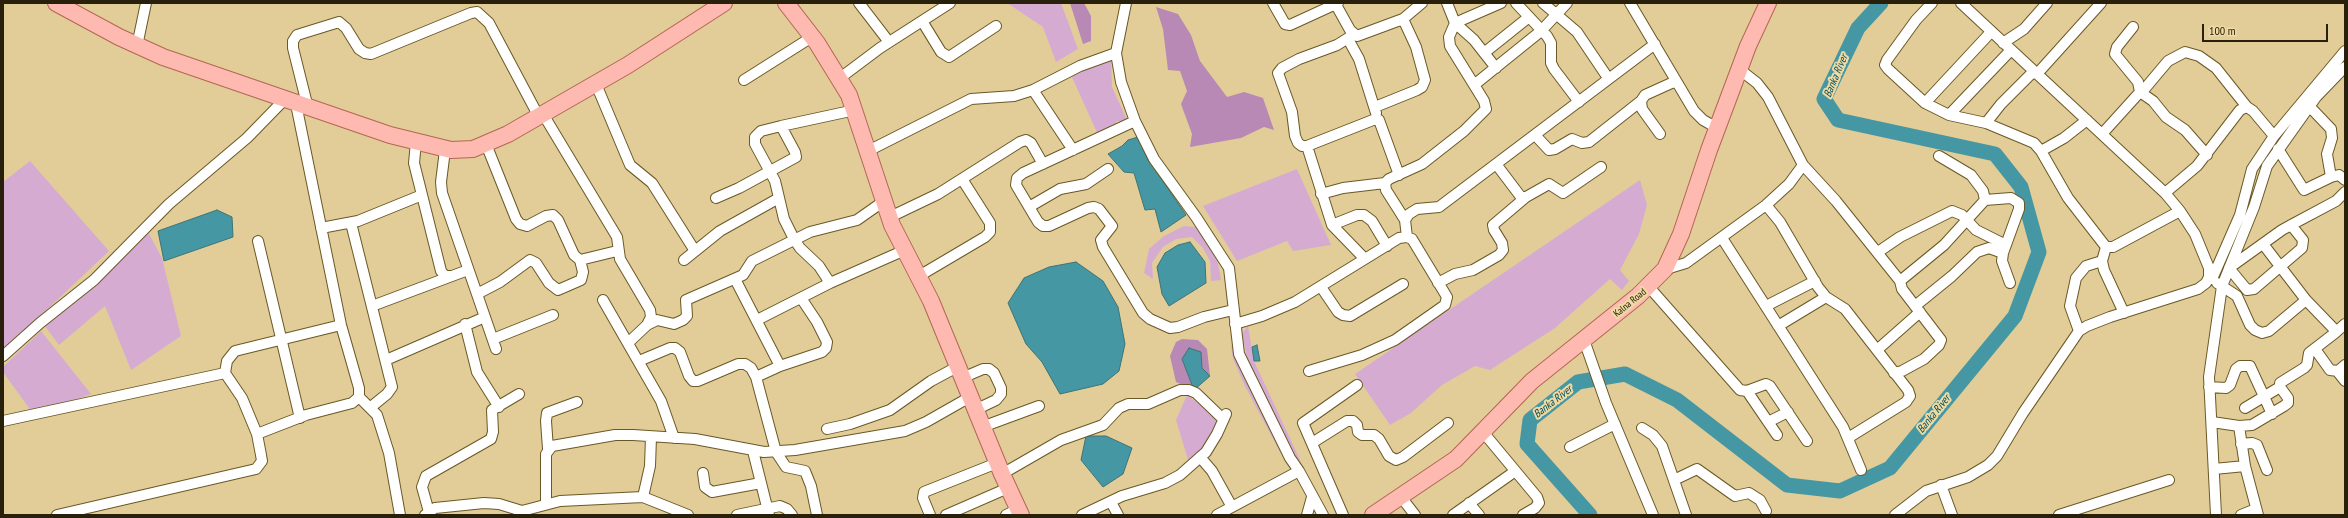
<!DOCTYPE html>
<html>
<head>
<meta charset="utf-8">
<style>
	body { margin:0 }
	#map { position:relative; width:2348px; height:518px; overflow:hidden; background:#e2cd98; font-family:"PT Sans Narrow",sans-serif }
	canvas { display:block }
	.frame { position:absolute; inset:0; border:4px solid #28200a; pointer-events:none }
	.scale { position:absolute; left:2202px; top:24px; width:126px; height:18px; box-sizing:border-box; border:2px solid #28200a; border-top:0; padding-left:5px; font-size:12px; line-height:14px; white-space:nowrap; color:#28200a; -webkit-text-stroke:3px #efdaa4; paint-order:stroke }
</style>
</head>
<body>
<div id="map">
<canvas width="2348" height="518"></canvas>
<div class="frame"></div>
<div class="scale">100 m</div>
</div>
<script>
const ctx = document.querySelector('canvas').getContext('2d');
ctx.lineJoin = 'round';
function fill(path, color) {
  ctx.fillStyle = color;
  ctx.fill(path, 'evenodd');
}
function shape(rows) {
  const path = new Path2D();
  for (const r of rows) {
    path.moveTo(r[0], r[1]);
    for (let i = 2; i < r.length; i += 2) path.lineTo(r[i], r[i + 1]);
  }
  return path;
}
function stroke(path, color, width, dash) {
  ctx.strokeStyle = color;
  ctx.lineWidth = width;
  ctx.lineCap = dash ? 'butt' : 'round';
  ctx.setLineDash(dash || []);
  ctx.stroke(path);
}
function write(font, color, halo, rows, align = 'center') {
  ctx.font = font + ' "PT Sans Narrow",sans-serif';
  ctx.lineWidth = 4;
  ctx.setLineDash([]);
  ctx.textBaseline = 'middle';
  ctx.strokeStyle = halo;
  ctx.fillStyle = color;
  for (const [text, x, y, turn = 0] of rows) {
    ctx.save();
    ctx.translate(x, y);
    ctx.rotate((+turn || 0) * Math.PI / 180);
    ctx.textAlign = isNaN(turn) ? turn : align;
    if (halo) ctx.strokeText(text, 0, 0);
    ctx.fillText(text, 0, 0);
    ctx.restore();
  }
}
const green = shape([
	[1007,3,1061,3,1078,49,1056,62,1043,27],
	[1111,58,1112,87,1128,122,1117,121,1110,131,1099,137,1071,75,1092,64],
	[30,161,109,251,37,319,3,348,3,182],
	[1297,169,1331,245,1293,251,1287,241,1237,261,1203,206],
	[1640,180,1647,205,1639,234,1620,270,1629,281,1622,290,1610,279,1555,328,1490,370,1475,366,1442,385,1411,413,1390,425,1355,374],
	[1184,226,1196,227,1207,243,1217,258,1221,280,1211,281,1210,261,1203,248,1192,237,1176,239,1163,247,1152,263,1153,279,1144,273,1149,249,1164,236],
	[148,232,162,258,181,336,131,370,105,306,59,345,44,325,129,244],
	[1248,326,1254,361,1301,462,1297,459,1247,359,1242,333],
	[41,331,91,394,34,415,3,372,3,367],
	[1231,345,1249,385,1283,451,1280,452,1245,386,1233,359],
	[1187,395,1219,419,1205,447,1189,463,1176,420]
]);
const forest = shape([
	[1070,3,1084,3,1091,16,1091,41,1083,44],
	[1156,7,1178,14,1191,35,1200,61,1227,97,1244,92,1263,98,1274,130,1264,127,1241,138,1190,147,1192,134,1181,104,1187,91,1180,71,1168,70,1163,29],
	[1182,339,1198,340,1207,349,1210,376,1202,368,1201,352,1182,359,1194,390,1176,382,1170,356,1176,342]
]);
const water = shape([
	[1138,137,1147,158,1186,215,1161,232,1155,209,1145,210,1134,173,1124,172,1108,154,1122,146,1128,140,1138,137],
	[217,210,232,217,233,237,164,261,158,231,217,210],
	[1190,242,1205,262,1206,283,1169,306,1162,294,1157,267,1165,253,1178,245,1190,242],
	[1076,262,1103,281,1118,307,1125,344,1119,371,1103,384,1060,394,1042,362,1026,344,1008,303,1024,278,1049,267,1076,262],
	[1257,345,1260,361,1254,361,1252,347,1257,345],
	[1189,348,1201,352,1202,368,1210,376,1194,390,1182,359,1189,348],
	[1086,436,1106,436,1132,448,1123,474,1103,487,1081,460,1086,436]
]);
const river = shape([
	[1590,515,1527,444,1530,420,1578,382,1625,374,1677,400,1787,485,1840,491,1890,468,2015,316,2039,252,2021,187,1995,154,1838,120,1824,99,1858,28,1881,3]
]);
const minor = shape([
	[859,3,889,42],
	[1126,3,1116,53,1121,82,1135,121,1154,159,1196,217,1229,268,1239,354,1290,458,1299,471,1323,515],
	[1273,3,1285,24,1290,25,1338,3],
	[1335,3,1350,30,1357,36,1403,19,1422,3],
	[1516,3,1547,36,1551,43,1551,63,1554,69,1579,102],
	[1543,3,1577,32,1608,78],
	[1630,3,1694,111,1703,120,1717,128],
	[1932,3,1916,20,1887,60,1885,65,1888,69,1925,103,1949,115,1986,123,2034,143,2041,151,2068,198,2106,247,2113,247,2180,211],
	[922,21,941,52,949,57,996,26],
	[1353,35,1337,45,1299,59,1282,68,1278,73,1292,112,1295,136,1298,143,1302,146,1307,146,1373,120,1379,120,1399,175],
	[1348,39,1359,59,1376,113],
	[2003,43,2024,29,2047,3],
	[137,46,146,3],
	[1484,53,1529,17],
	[1496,68,1474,40,1455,23,1501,3],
	[1739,69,1757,83,1768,97,1803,165,1836,201,1900,281],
	[2037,74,2101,3],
	[840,78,880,48,950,3],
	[744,80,812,37],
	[596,84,630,165,652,183,695,251],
	[1474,85,1541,31,1567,3],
	[1033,90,1073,150],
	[2140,92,2153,101,2166,117,2185,130,2207,155],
	[2142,92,2168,61,2185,52,2199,56,2216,68,2247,107],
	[1925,103,1991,32],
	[2309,106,2331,129,2332,138,2327,154,2331,177],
	[1375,107,1417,90,1422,87,1425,80,1416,47,1403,19],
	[308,108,293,48,293,41,297,35,339,22,346,28,359,49,365,53,371,54,471,13,477,12,489,23,539,117],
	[543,114,617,237,620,259,650,310,651,317,647,325,629,342],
	[1949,115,2011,50],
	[1135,121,1023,173,1017,178,1016,185,1038,222,1043,226,1049,226,1088,208,1094,207,1099,209,1112,226,1101,240,1103,247,1143,313,1150,319,1170,328,1178,327,1204,317,1233,310],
	[1986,123,2001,104,2034,71],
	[1660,134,1642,109,1641,101,1645,95,1676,81],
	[2102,134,2140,92,2138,82,2115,54,2117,47,2133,27],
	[1535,135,1549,150,1555,149,1572,139,1582,143,1589,142,1641,101],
	[416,142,414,163,441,271,445,276,452,276,468,270],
	[486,144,516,219,520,224,527,226,546,216,553,215,558,220,574,255,580,260,617,251],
	[1307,146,1332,225,1365,259],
	[2278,149,2304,190,2331,177,2339,175,2345,180],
	[445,150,441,182,442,193,496,349],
	[868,151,971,99,1014,96,1033,90,1080,66,1116,53],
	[2041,151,2064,138,2087,120],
	[1496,164,1521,197,1526,197,1549,184,1563,193,1601,167],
	[2165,193,2197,166,2240,110,2247,107,2253,111,2274,136],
	[1321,194,1343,188,1385,183],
	[716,198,739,188,796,157,795,152,781,126],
	[1985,200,2011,198,2019,203,2019,209,2003,253,2002,261,2010,283],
	[1766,205,1780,222,1818,287,1826,297,1845,309,1908,390,1910,396,1906,402,1848,438],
	[1029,207,1060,189,1086,184,1108,169],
	[890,217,938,194,1020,142,1026,140,1031,143,1043,164],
	[1405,220,1386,190,1385,183,1389,179,1422,164,1464,131,1486,109,1484,101,1450,46,1449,37,1455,23,1447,3],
	[351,223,392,387,387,394,371,407],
	[1332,225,1357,215,1364,215,1372,221,1387,246],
	[2291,225,2303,240,2302,248,2254,289,2247,290,2229,268,2282,230,2291,225,2336,201,2345,192],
	[321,228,358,221,422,195],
	[1407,237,1405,220,1409,214,1417,209,1439,207,1655,44],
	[1722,238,1843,427,1861,470],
	[258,241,300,418],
	[2106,247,2102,261,2104,270,2124,313],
	[1878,252,1900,237,1952,211,1962,215,1976,230,2006,245],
	[684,260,720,231,779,198],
	[1663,270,1686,263,1766,205,1789,184,1803,165],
	[919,276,985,237,990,232,990,223,962,179],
	[735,279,780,366],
	[2212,279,2240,215,2252,169,2274,136,2345,51],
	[830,283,819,266,800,248,794,239,784,219,775,181,755,144,755,137,761,131,781,126,855,110],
	[1438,283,1455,274,1473,270,1499,255,1503,250,1502,243,1494,230,1493,225,1526,197],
	[2217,283,2237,296,2250,325,2255,330,2262,333,2269,331,2306,300],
	[1321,287,1338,312,1343,315,1350,316,1403,284],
	[1649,287,1740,390,1747,391,1766,384,1770,386,1807,441],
	[477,294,500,282,530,260,536,263,549,283,558,290,581,280,583,272,580,260],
	[603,300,661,401,674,438],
	[372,306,452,276],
	[1766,306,1815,281],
	[1915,306,1952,276,1977,252,1989,248,2003,253],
	[757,320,830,283,905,250],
	[465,324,477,372,499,407],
	[1235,324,1262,316,1295,302,1399,238,1407,237,1412,239,1447,297,1445,305,1395,340,1362,355,1309,371],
	[647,325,657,320,674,324,683,320,687,316,686,300,743,275,752,261,810,232,857,220,884,201],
	[1778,326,1826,297],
	[2079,331,2070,306,2076,278,2086,266,2102,261],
	[2335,333,2345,324],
	[493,339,553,315],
	[1584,340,1606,403,1653,515],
	[2315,349,2330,370,2338,371,2345,365],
	[1877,350,1920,312],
	[3,356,40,323,94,280,169,204,247,138,285,99],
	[386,360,485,317],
	[639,361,670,348,675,348,680,352,689,376,693,381,698,381,738,364,745,364,751,368,756,377,776,452,786,467,805,471,811,486,817,515],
	[2337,371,2345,381],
	[225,373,227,361,235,351,341,325],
	[1894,373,1902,371,1924,359,1939,345,1941,340,1902,289,1900,281,1944,245,1985,200,1983,191,1971,175,1939,156],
	[756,377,780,366,822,352,826,348,827,342,817,322,801,298],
	[962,378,983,369,989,369,994,373,1001,388,1001,394,996,400,975,410],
	[2209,387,2226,388,2230,385,2236,369,2240,366,2250,366,2272,414],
	[1747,391,1777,435],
	[359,397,377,415,389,453,400,515],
	[2245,408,2280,387],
	[3,421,225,373,242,398,257,434,261,455,262,461,256,469,57,515],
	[1768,422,1788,412],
	[2212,422,2239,426,2252,425,2284,406,2288,403,2288,398,2280,387,2280,383,2304,368,2307,365,2309,353,2335,333,2334,329,2306,300,2263,244],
	[2239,426,2245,466,2258,515],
	[982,427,1039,406],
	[1642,428,1653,435,1662,446,1686,515],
	[827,429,850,424,890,410,931,381,957,367],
	[1483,432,1537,497,1539,503,1535,508,1523,515],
	[257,434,306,415,352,403,359,397,359,388,341,325,296,104],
	[1312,443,1347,421,1353,421,1357,425,1358,432,1362,435,1374,435,1379,439,1389,456,1396,460,1403,457,1448,423],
	[2241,444,2252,443,2257,445,2267,470],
	[1570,447,1615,424],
	[548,449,546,421,547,413,577,402],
	[753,451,769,515],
	[1200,457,1212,471,1232,507],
	[2214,469,2245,466],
	[703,473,705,487,712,492,761,483],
	[1002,474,1061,440,1103,425,1119,408,1128,404,1148,404,1180,390,1189,390,1196,393,1223,419],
	[1674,480,1697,469,1735,496,1749,493,1760,500,1766,511],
	[1941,485,1952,515],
	[643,497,650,466,651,437],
	[1401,497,1415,515],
	[1111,502,1118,515],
	[1469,503,1479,515],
	[546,504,546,454,552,446,615,435,633,435,695,439,764,452,795,450,905,431,926,422,970,397],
	[429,512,422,487,426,476,491,439,493,432,492,410,519,394],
	[425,515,435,508,484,503,499,504,522,511,560,501,643,497,688,515],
	[737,515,780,506,787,509,792,515],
	[930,515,923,498,924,492,997,463],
	[946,515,1008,488],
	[1006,515,1018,509],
	[1082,515,1122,496,1165,483,1180,475,1206,452,1217,434,1226,414],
	[1217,515,1299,471],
	[1307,515,1312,497],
	[1343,515,1303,423,1357,385],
	[1453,515,1514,472],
	[1895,515,1926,491,1968,477,1988,465,1997,456,2023,413,2079,331,2087,326,2110,317,2198,289,2206,283,2209,277,2209,268,2195,234,2180,211,2165,193,1961,3],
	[2059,515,2169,480],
	[2216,515,2209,377,2222,286,2254,207,2267,166,2316,97,2345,67],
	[2241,515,2256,509]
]);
const primary = shape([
	[56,3,119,37,163,57,390,135,451,150,473,149,508,134,628,65,724,3],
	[786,3,817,43,849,95,892,225,931,301,1002,474,1021,515],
	[1373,515,1456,459,1532,381,1638,296,1665,269,1681,234,1709,150,1748,46,1768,3]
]);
const streetNames = [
	["Kalna Road",1630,303,-39]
];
const waterNames = [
	["Banka River",1836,76,-67],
	["Banka River",1553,402,-38],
	["Banka River",1934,414,-51]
];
fill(green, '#d6abd2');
fill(forest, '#b789b4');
fill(water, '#4697a4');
stroke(water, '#3d7376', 1);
stroke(river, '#4697a4', 15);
stroke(minor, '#6a5825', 12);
stroke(primary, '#b36654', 18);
stroke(minor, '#fff', 10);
stroke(primary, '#febab0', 16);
write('10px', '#28200a', '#efdaa4', streetNames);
write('italic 11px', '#004c56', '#efdaa4', waterNames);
</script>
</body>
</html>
